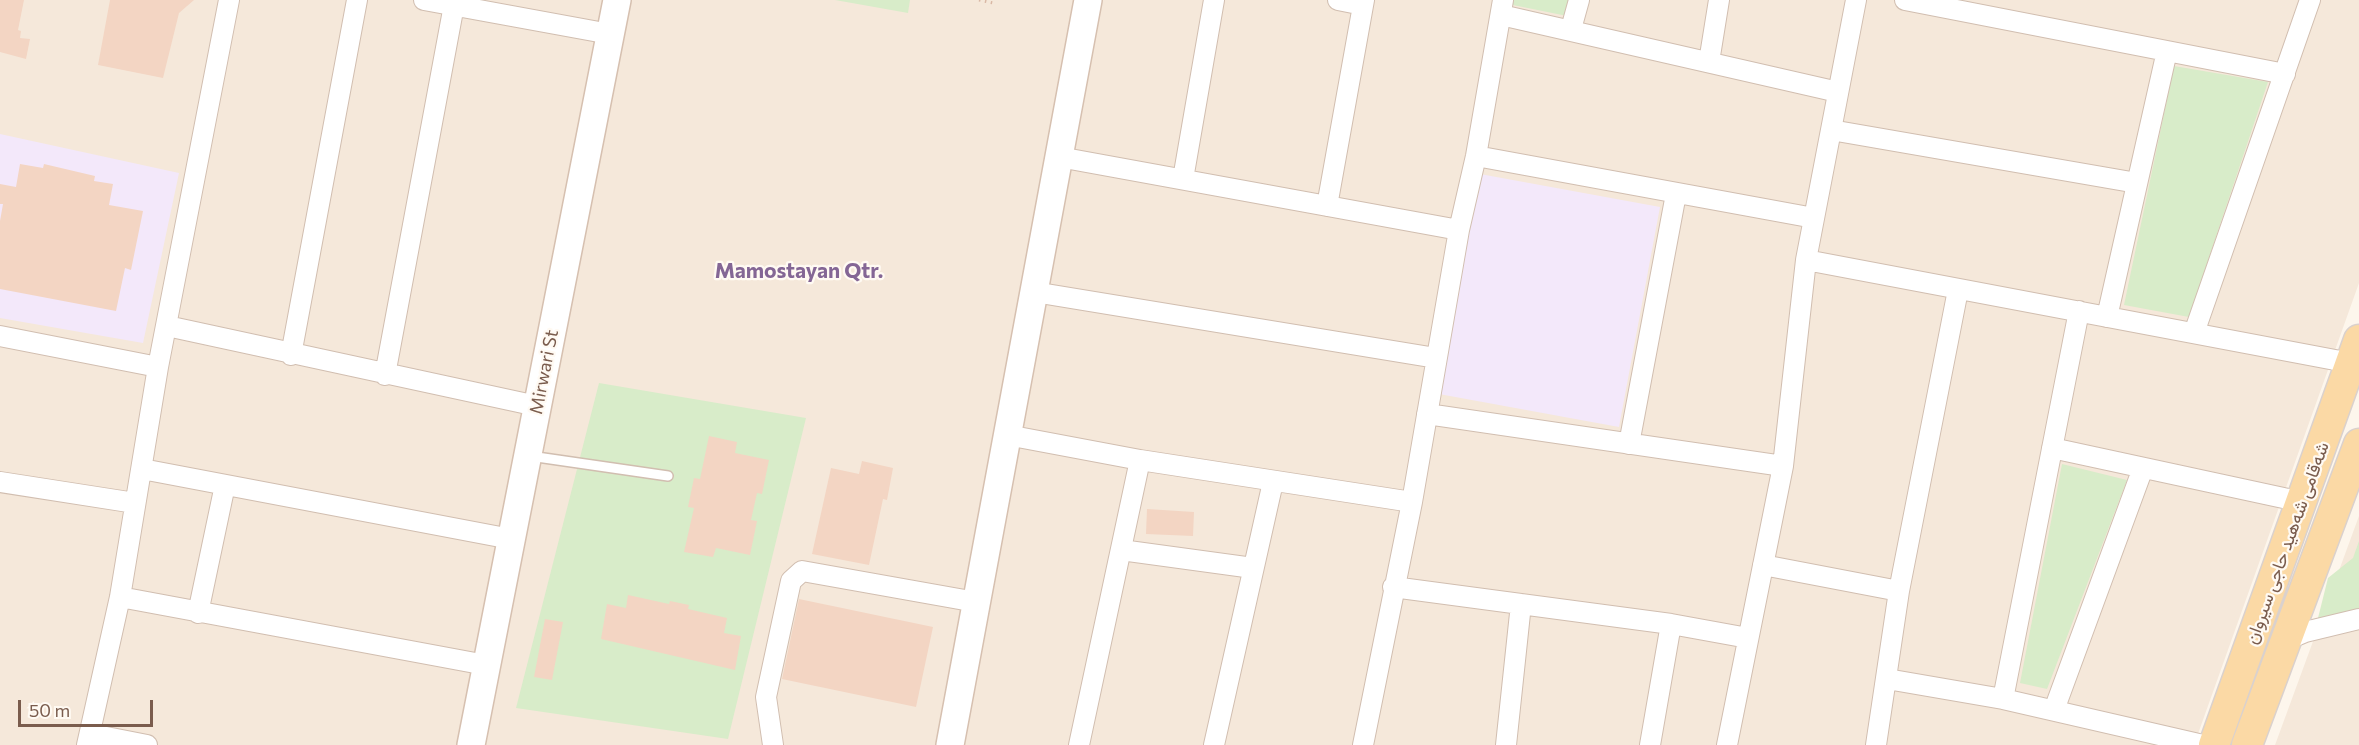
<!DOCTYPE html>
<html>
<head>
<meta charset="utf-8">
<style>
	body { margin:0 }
	#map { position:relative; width:2359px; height:745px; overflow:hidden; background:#fdf6ec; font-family:Commissioner,sans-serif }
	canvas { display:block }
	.scale { position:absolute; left:18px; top:700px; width:135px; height:27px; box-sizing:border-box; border:3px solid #7a5c4d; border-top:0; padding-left:8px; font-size:18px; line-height:21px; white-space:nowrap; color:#7a5c4d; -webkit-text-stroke:4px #fffaf3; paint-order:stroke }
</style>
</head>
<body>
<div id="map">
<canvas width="2359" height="745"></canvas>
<div class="scale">50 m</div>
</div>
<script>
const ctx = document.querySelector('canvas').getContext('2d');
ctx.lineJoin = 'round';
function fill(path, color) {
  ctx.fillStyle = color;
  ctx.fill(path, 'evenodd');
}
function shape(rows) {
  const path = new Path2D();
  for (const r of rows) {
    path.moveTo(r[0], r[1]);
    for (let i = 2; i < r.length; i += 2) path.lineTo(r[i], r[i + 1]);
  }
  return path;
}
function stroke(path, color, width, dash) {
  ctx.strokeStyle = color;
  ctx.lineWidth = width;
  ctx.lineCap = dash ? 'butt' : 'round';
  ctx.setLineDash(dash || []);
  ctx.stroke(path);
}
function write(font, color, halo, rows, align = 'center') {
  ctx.font = font + ' Commissioner,Vazirmatn,sans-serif';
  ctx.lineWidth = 4.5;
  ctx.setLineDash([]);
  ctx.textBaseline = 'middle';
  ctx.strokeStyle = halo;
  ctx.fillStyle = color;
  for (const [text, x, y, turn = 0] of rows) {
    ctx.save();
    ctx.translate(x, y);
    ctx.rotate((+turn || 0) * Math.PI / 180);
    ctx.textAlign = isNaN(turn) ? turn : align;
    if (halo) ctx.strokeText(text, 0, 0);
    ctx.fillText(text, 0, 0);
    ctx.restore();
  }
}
const residential = shape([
	[0,0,2359,0,2359,283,2194,745,0,745],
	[2359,516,2359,745,2275,745]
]);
const education = shape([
	[0,134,179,173,143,343,0,318],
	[1480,174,1660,207,1619,427,1439,394]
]);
const green = shape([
	[835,0,910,0,908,13],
	[1509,0,1570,0,1567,16,1508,4],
	[2174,66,2268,82,2189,317,2124,305],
	[599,383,806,418,728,739,516,708],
	[2062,464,2127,480,2047,689,2020,683],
	[2359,541,2359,610,2317,622,2328,578,2353,558]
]);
const building = shape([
	[0,0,24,0,18,30,21,31,20,38,30,39,26,59,0,52],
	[110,0,194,0,179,13,163,78,98,65],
	[20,164,43,168,44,164,95,176,94,181,113,184,109,205,143,211,131,270,125,268,116,311,0,289,0,221,3,204,0,204,0,184,16,187],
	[709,436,737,442,735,453,769,460,762,494,757,493,751,520,757,521,750,555,716,548,713,557,684,552,694,508,688,507,694,478,700,479],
	[862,461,893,468,887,500,883,499,869,565,812,554,831,468,859,474],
	[1147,509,1194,512,1193,536,1146,534],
	[628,595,669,604,670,601,689,605,688,609,727,618,724,633,741,636,735,670,601,639,607,604,626,608],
	[799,599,933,627,916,707,782,679],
	[545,619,563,622,552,680,534,677]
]);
const path = shape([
	[979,0,993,3,994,0]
]);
const lane = shape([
	[530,456,668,476]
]);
const street = shape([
	[424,0,610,34],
	[1338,0,1363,5],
	[1905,0,2285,74],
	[1501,15,1838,92],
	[1571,29,1579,0],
	[1709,62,1719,0],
	[1831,130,2137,183],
	[1476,156,1814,218],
	[1059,157,1459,230],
	[1183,179,1214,0],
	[1327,206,1364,0],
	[1806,260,2351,363],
	[1034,292,1436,358],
	[2107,317,2167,51],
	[167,326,537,406],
	[2194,333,2310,0],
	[0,336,158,367],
	[291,355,357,0],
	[385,375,454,5],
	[1427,414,1783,466],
	[1007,435,1140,460,1412,502],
	[1629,444,1676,194],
	[2052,448,2302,502],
	[142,469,511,539],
	[0,482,135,503],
	[1121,550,1253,568],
	[1763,565,1899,591],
	[1393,587,1671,624,1748,638],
	[120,597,486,665],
	[198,613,225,485],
	[2286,640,2305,632,2359,619],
	[1887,679,2003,699,2203,745],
	[2003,699,2079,311],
	[2054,710,2143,468],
	[91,734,147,745],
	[87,745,120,597,158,367,229,0],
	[773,745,766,697,791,581,802,571,976,602],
	[1079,745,1140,460],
	[1214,745,1273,482],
	[1363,745,1412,502,1459,230,1476,156,1503,0],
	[1506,745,1521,604],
	[1650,745,1671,624],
	[1727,745,1783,466,1806,260,1856,0],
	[1876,745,1899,591,1958,290]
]);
const secondary = shape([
	[471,745,617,0],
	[950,745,1088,0]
]);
const primary = shape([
	[2214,745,2359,340],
	[2247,745,2359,444]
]);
const streetNames = [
	["Mirwari St",544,372,-79],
	["شەقامی شەهید حاجی سیروان",2287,543,-70]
];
const quarterNames = [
	["Mamostayan Qtr.",799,271]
];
fill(residential, '#f5e8da');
fill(education, '#f3e8fa');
fill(green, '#d8ecc9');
fill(building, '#f3d5c3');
stroke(lane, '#d1beb0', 12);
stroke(street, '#d1beb0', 22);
stroke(secondary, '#d6c0b0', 30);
stroke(primary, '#dad1cd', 33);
stroke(path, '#d9b8a5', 3, [1.5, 4.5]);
stroke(lane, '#fff', 9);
stroke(street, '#fff', 20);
stroke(secondary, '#fff', 27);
stroke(primary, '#fbd9a5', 30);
write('18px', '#7a5c4d', '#fffaf3', streetNames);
write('bold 21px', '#846695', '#fffaf3', quarterNames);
</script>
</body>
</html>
